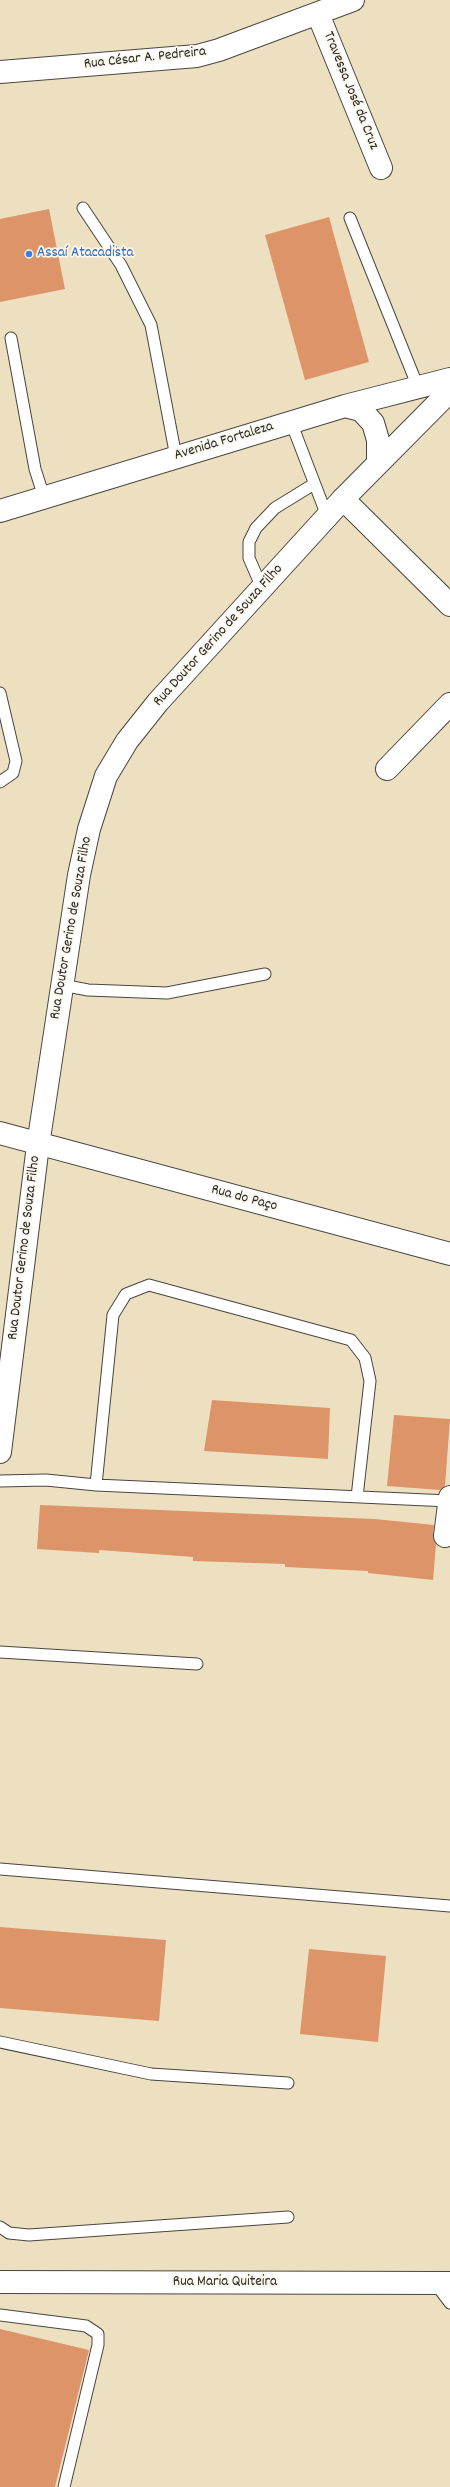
<!DOCTYPE html>
<html>
<head>
<meta charset="utf-8">
<style>
	body { margin:0 }
	canvas { display:block; background:#ede0c0 }
</style>
</head>
<body>
<canvas width="450" height="2487"></canvas>
<script>
const ctx = document.querySelector('canvas').getContext('2d');
ctx.lineJoin = 'round';
function fill(path, color) {
  ctx.fillStyle = color;
  ctx.fill(path, 'evenodd');
}
function shape(rows) {
  const path = new Path2D();
  for (const r of rows) {
    path.moveTo(r[0], r[1]);
    for (let i = 2; i < r.length; i += 2) path.lineTo(r[i], r[i + 1]);
  }
  return path;
}
function stroke(path, color, width, dash) {
  ctx.strokeStyle = color;
  ctx.lineWidth = width;
  ctx.lineCap = dash ? 'butt' : 'round';
  ctx.setLineDash(dash || []);
  ctx.stroke(path);
}
function write(font, color, halo, rows, align = 'center') {
  ctx.font = font + ' Dekko,sans-serif';
  ctx.lineWidth = 3.5;
  ctx.setLineDash([]);
  ctx.textBaseline = 'middle';
  ctx.strokeStyle = halo;
  ctx.fillStyle = color;
  for (const [text, x, y, turn = 0] of rows) {
    ctx.save();
    ctx.translate(x, y);
    ctx.rotate((+turn || 0) * Math.PI / 180);
    ctx.textAlign = isNaN(turn) ? turn : align;
    if (halo) ctx.strokeText(text, 0, 0);
    ctx.fillText(text, 0, 0);
    ctx.restore();
  }
}
const building = shape([
	[49,209,65,289,0,302,0,219],
	[329,217,369,362,305,380,265,235],
	[212,1400,330,1408,328,1459,204,1451],
	[394,1415,450,1419,445,1486,440,1490,387,1486],
	[40,1505,375,1519,434,1525,433,1535,436,1545,433,1580,368,1573,368,1571,285,1567,285,1564,193,1561,193,1557,99,1550,99,1553,37,1549],
	[0,1927,166,1940,159,2021,0,2008],
	[309,1949,386,1956,378,2042,300,2034],
	[0,2329,89,2350,55,2487,0,2487]
]);
const service = shape([
	[83,208,121,265,151,325,176,457],
	[350,218,418,387],
	[11,338,35,469,44,497],
	[291,422,327,516],
	[262,588,249,558,249,542,256,528,275,508,314,484],
	[0,693,16,761,13,773,0,782],
	[62,985,88,990,167,993,265,974],
	[0,1481,46,1480,96,1485,449,1501],
	[96,1485,113,1315,126,1294,149,1285,351,1340,365,1358,370,1381,357,1497],
	[0,1652,197,1664],
	[0,1869,450,1906],
	[0,2042,151,2074,288,2083],
	[0,2227,9,2233,29,2235,288,2217],
	[435,2283,450,2303],
	[0,2315,86,2326,98,2334,98,2345,64,2487]
]);
const minor = shape([
	[318,14,381,168],
	[0,72,197,56,219,50,353,0],
	[343,499,450,605],
	[387,769,450,704],
	[0,1133,450,1254],
	[445,1536,450,1497],
	[0,2282,450,2283]
]);
const secondary = shape([
	[345,406,361,410,373,423,378,440,378,462],
	[0,511,345,406,450,379],
	[0,1452,38,1145,79,875,89,829,106,776,127,741,158,702,343,499,450,391]
]);
const markers = [
	[29,254,4,"#3f7fe0"]
];
const streetNames = [
	["Rua César A. Pedreira",145,59,-6],
	["Travessa José da Cruz",350,91,68],
	["Avenida Fortaleza",224,442,-17],
	["Rua Doutor Gerino de Souza Filho",219,636,-48],
	["Rua Doutor Gerino de Souza Filho",72,928,-80],
	["Rua do Paço",244,1199,15],
	["Rua Doutor Gerino de Souza Filho",25,1248,-83],
	["Rua Maria Quiteira",225,2283]
];
const shopNames = [
	["Assaí Atacadista",37,254]
];
fill(building, '#de9469');
stroke(service, '#484641', 13);
stroke(minor, '#484641', 24);
stroke(secondary, '#484641', 24);
stroke(service, '#fff', 11);
stroke(minor, '#fff', 22);
stroke(secondary, '#fff', 22);
for (const [x, y, r, color] of markers) {
  const dot = new Path2D();
  dot.arc(x, y, r, 0, 2 * Math.PI);
  ctx.fillStyle = color;
  ctx.fill(dot);
  stroke(dot, '#fbf7ec', 1.5);
}
write('15px', '#2b2b2b', '#fbf7ec', streetNames);
write('15px', '#366cbe', '#fbf7ec', shopNames, 'left');
</script>
</body>
</html>
